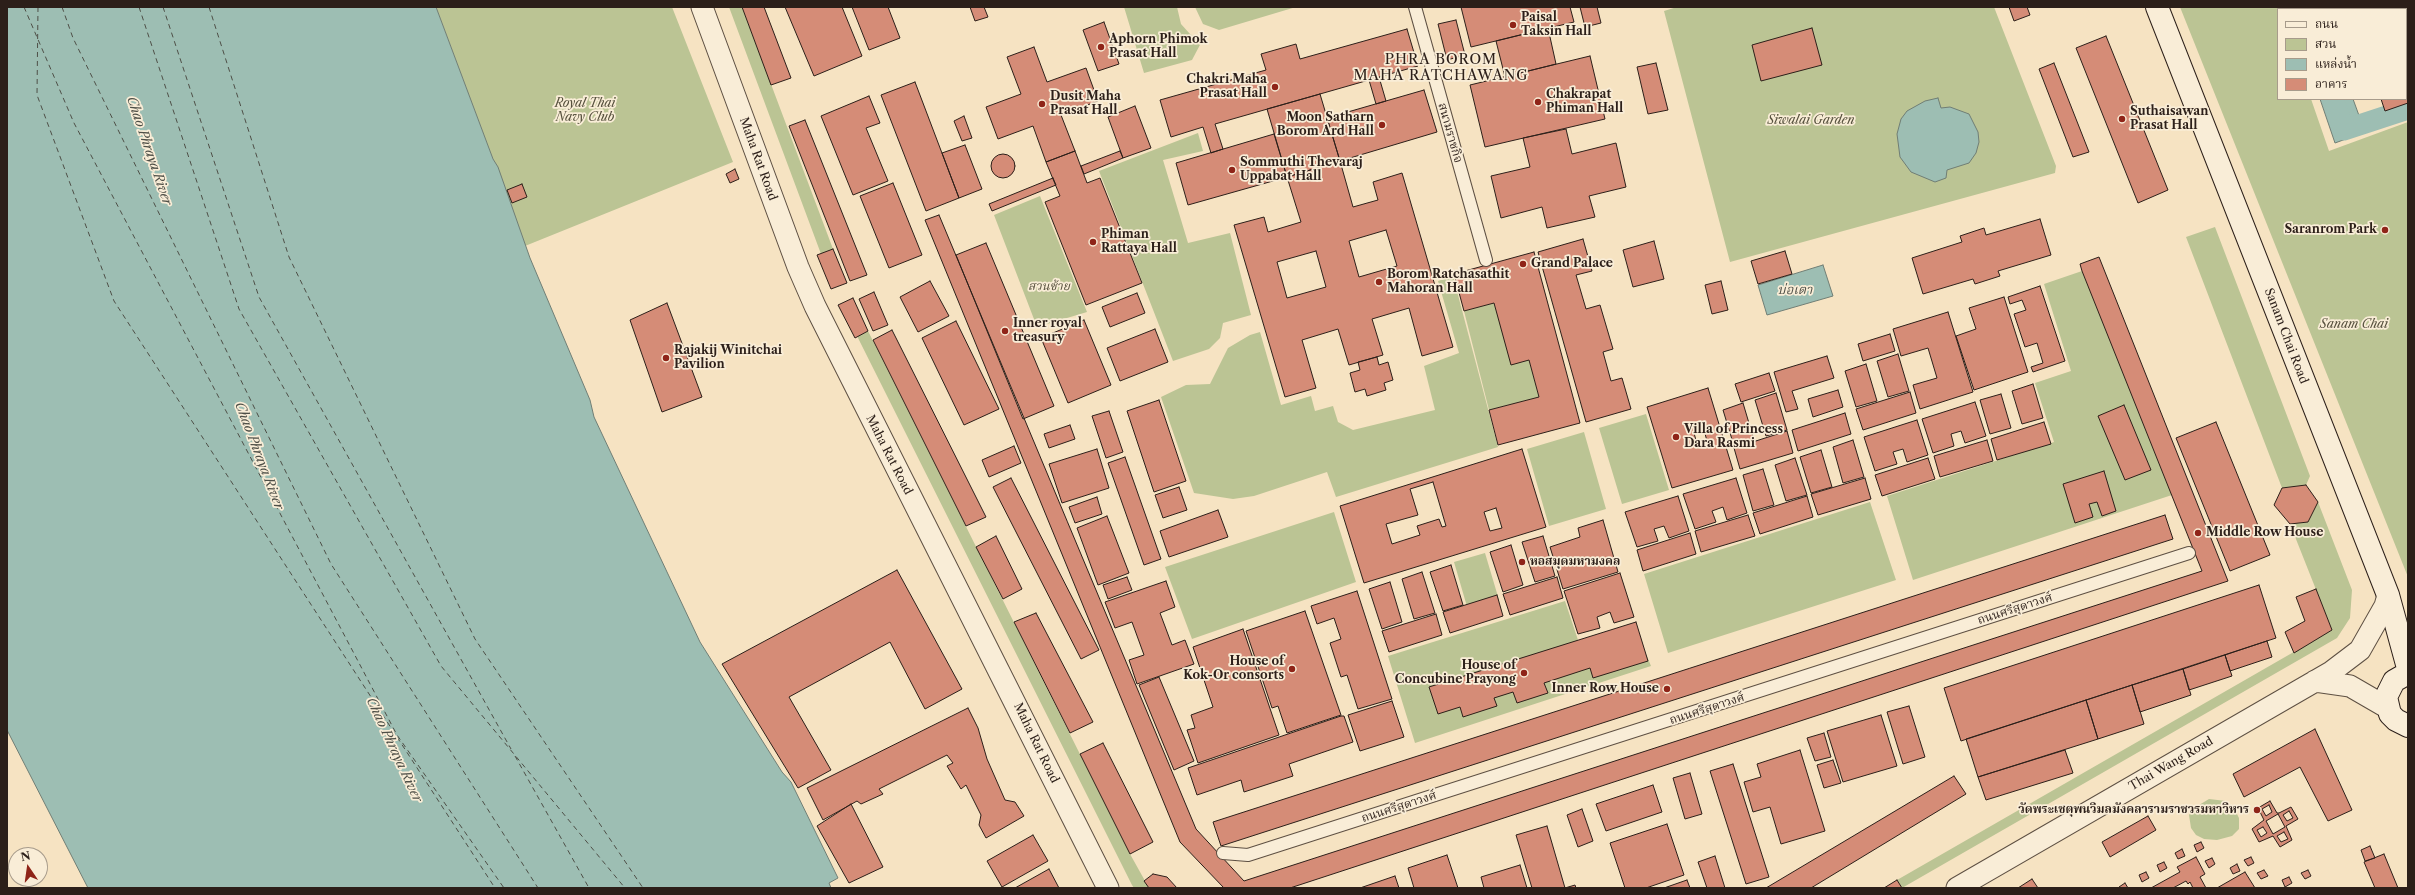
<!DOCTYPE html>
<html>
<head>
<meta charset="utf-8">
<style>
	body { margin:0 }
	#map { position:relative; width:2415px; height:895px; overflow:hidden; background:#f6e3c2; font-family:"Libre Caslon Text","Noto Serif Thai",serif }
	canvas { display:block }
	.frame { position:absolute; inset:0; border:8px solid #2c1f19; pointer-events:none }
	.legend { position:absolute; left:2277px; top:8px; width:130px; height:92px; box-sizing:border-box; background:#f9edd7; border:1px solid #a79b8b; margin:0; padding:5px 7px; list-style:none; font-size:12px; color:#2c1f19 }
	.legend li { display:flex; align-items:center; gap:8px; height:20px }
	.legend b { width:20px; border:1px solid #a79b8b }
	.north { position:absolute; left:8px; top:847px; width:40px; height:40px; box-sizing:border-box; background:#f9edd7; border:1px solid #a79b8b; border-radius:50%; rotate:347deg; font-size:11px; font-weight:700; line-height:16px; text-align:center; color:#2c1f19 }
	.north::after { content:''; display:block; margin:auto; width:14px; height:18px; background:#8f2418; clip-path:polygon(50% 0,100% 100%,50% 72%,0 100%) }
</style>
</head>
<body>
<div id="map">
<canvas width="2415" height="895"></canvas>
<div class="frame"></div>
<ul class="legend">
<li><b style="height:5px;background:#f9edd7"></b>ถนน</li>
<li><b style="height:11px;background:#bbc494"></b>สวน</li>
<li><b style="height:11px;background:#9dbeb3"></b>แหล่งน้ำ</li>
<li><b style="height:11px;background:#d58c77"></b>อาคาร</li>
</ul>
<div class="north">N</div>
</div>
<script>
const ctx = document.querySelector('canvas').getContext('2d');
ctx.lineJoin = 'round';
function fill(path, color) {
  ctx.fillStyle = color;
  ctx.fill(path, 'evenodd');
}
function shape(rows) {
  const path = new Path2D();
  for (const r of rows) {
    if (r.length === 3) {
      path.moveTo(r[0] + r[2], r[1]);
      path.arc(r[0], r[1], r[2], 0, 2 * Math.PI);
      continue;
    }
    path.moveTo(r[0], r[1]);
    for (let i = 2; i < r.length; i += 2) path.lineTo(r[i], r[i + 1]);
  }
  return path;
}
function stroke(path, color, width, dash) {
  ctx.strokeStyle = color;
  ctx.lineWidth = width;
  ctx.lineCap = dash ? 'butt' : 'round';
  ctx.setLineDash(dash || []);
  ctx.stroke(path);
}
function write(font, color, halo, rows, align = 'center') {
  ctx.font = font + ' "Libre Caslon Text","Noto Serif Thai",serif';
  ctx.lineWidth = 3.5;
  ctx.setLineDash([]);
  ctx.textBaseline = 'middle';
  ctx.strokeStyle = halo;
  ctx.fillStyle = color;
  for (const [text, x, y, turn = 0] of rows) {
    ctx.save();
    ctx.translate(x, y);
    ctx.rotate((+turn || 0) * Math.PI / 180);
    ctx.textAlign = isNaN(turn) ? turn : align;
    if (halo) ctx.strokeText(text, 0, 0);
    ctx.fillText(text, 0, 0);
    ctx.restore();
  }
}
const green = shape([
	[436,7,672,7,733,162,525,246],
	[729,7,742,7,833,249,821,254],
	[1124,7,1177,7,1181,24,1190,34,1202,41,1192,60,1144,73],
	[1195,7,1296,7,1219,30,1203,24],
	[1677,7,1994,7,2056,166,2055,173,1730,262,1664,11],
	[2180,7,2278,7,2278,99,2311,99,2329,151,2408,122,2408,577],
	[1198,133,1203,151,1163,160,1188,243,1230,233,1251,315,1223,323,1220,338,1209,349,1173,361,1099,171],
	[1040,196,1087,312,1037,327,994,215],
	[2215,227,2310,476,2306,485,2282,488,2186,237],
	[2082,271,2172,495,1913,580,1887,496,2054,442,2035,383,2071,371,2044,284],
	[1453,276,1498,447,1336,497,1327,472,1254,496,1233,499,1194,493,1161,397,1186,385,1210,384,1228,348,1250,335,1260,332,1281,405,1311,396,1315,411,1333,406,1338,422,1353,430,1435,410,1424,366,1459,353,1438,281],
	[1494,303,1529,360,1539,397,1489,410,1464,311],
	[868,331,1130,854,1149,888,1134,888,1132,885,857,336],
	[1646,414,1669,490,1622,504,1599,428],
	[1584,432,1606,509,1549,526,1527,449],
	[1870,502,1896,580,1668,653,1644,574],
	[2318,502,2352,590,2350,618,2337,638,1902,888,1897,880,2332,630,2290,524,2308,522],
	[1334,512,1356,582,1192,639,1165,567],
	[1485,553,1499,600,1468,610,1454,562],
	[1565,601,1586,664,1646,654,1651,666,1415,743,1388,656],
	[2209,799,2226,801,2234,808,2239,818,2239,829,2232,836,2217,840,2204,839,2196,835,2191,828,2189,815,2194,808]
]);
const water = shape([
	[7,7,436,7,493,159,498,167,530,258,590,400,594,417,700,642,782,772,791,782,838,878,829,883,831,888,88,888,7,730,7,7],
	[1938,98,1941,108,1950,107,1969,114,1978,132,1979,142,1976,153,1969,163,1947,170,1946,178,1935,182,1911,172,1900,157,1897,134,1901,119,1907,111,1925,101,1938,98],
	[2320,99,2353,99,2365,132,2335,143,2320,99],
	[1823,265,1833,296,1767,315,1758,285,1823,265]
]);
const canal = shape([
	[2333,99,2344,130,2408,109]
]);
const ferry = shape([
	[24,7,74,123,397,735,504,888],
	[38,7,37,95,114,301,495,888],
	[62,7,73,38,331,564,538,888],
	[139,7,239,309,441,666,625,888],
	[163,7,259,297,511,749],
	[209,7,289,257,475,639,643,888],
	[515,756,589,888]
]);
const building = shape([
	[742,7,764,7,791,78,771,85,742,7],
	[785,7,842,7,862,56,814,76,785,7],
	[852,7,888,7,900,38,869,50,852,7],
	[970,7,984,7,988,17,975,21,970,7],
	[1461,7,1570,7,1574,22,1471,47,1461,7],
	[1580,7,1597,7,1601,23,1585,27,1580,7],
	[2009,7,2027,7,2030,15,2014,21,2009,7],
	[2351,7,2407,7,2408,103,2385,111,2381,99,2406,99,2406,9,2351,9,2351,7],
	[1456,20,1465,55,1447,60,1438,24,1456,20],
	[1104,22,1119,64,1098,71,1083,30,1104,22],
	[1548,28,1556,64,1505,77,1496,41,1548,28],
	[1812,28,1822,65,1761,81,1752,45,1812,28],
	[1407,29,1418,66,1379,77,1386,101,1376,104,1369,80,1215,124,1223,149,1211,153,1203,127,1171,137,1160,100,1266,70,1261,54,1296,44,1300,59,1407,29],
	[2106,36,2168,190,2138,203,2076,48,2106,36],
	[1034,47,1047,82,1086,68,1098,101,1061,115,1075,151,1046,162,1033,126,998,139,986,107,1021,94,1007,57,1034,47],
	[1590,56,1605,119,1485,147,1470,85,1590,56],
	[1656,63,1668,110,1648,114,1637,67,1656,63],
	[2054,63,2089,152,2073,157,2039,69,2054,63],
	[915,82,959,198,926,211,881,95,915,82],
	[1424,90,1437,132,1340,161,1327,118,1424,90],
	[1320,94,1340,161,1287,177,1267,109,1320,94],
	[869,96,880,123,866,128,888,181,853,195,821,116,869,96],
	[1135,106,1151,148,1123,158,1108,117,1135,106],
	[964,116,972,138,962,141,954,121,964,116],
	[805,120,867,275,850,281,789,126,805,120],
	[1566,129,1572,154,1616,143,1626,187,1589,196,1595,217,1547,228,1542,207,1501,218,1491,176,1530,167,1523,138,1566,129],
	[1274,134,1287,177,1188,205,1176,163,1274,134],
	[965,145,982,189,959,198,942,153,965,145],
	[1075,151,1087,183,1100,178,1142,283,1086,305,1045,202,1060,196,1046,162,1075,151],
	[1120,151,1123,158,1084,174,1081,166,1120,151],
	[1003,166,12],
	[1340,161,1353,207,1378,200,1373,182,1402,173,1453,347,1422,356,1409,308,1372,319,1383,355,1349,365,1338,329,1302,340,1316,388,1285,397,1234,225,1264,217,1268,232,1301,222,1287,177,1340,161],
	[1386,230,1397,266,1359,277,1349,241,1386,230],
	[1316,251,1326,287,1287,298,1277,262,1316,251],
	[735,169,739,179,730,183,726,174,735,169],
	[1053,178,1056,185,992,211,989,204,1053,178],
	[893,183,922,255,889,268,860,196,893,183],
	[522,184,527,197,512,203,507,190,522,184],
	[939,215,1196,829,1244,881,2202,571,2082,271,2080,264,2099,257,2228,581,1290,888,1224,888,1180,842,925,220,939,215],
	[2040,219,2051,255,1998,271,2000,276,1975,284,1973,279,1923,294,1912,258,1962,242,1960,236,1984,228,1986,235,2040,219],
	[1583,239,1592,271,1576,275,1586,309,1600,305,1613,349,1603,352,1611,381,1622,378,1631,409,1586,422,1538,252,1583,239],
	[1654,241,1664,279,1633,287,1623,250,1654,241],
	[986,243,1054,406,1023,419,956,255,986,243],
	[833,249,847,283,831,289,817,255,833,249],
	[1785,251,1792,274,1758,284,1751,261,1785,251],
	[1534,252,1580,423,1498,445,1489,410,1539,397,1529,360,1511,365,1494,303,1464,311,1454,274,1534,252],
	[930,281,949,316,918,332,900,297,930,281],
	[1721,281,1728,310,1712,314,1705,285,1721,281],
	[2040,286,2065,361,2033,372,2031,367,2043,363,2037,343,2025,347,2014,314,2026,310,2022,300,2010,304,2008,297,2040,286],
	[874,292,888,325,873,331,859,299,874,292],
	[1137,293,1145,313,1110,327,1102,307,1137,293],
	[2004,297,2028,372,1974,390,1956,336,1976,329,1969,308,2004,297],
	[853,298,868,331,855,338,838,305,853,298],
	[667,303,702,397,662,412,630,320,667,303],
	[1948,312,1973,392,1920,409,1913,385,1937,378,1928,348,1901,356,1893,329,1948,312],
	[1084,320,1111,385,1068,403,1041,338,1084,320],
	[956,321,999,409,964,425,922,338,956,321],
	[1155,329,1168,362,1120,381,1107,348,1155,329],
	[892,330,986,517,966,526,873,340,892,330],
	[1890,334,1895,351,1863,361,1858,344,1890,334],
	[1898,354,1909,391,1888,397,1877,361,1898,354],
	[1827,356,1834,378,1792,391,1798,409,1786,412,1774,372,1827,356],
	[1377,357,1379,365,1388,362,1393,380,1384,383,1386,390,1367,396,1365,389,1355,392,1350,373,1360,370,1358,362,1377,357],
	[1866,364,1877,401,1856,407,1845,371,1866,364],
	[1769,373,1775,391,1741,402,1735,384,1769,373],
	[2033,384,2043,418,2022,424,2012,391,2033,384],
	[1708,388,1733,470,1672,488,1647,407,1708,388],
	[1704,430,1707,441,1697,444,1694,433,1704,430],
	[1838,390,1843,407,1813,417,1808,399,1838,390],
	[1910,392,1916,413,1863,430,1856,409,1910,392],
	[1776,393,1787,430,1766,436,1755,400,1776,393],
	[2001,394,2011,428,1990,434,1980,400,2001,394],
	[1159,400,1186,481,1154,492,1127,411,1159,400],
	[1975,402,1986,436,1965,443,1961,431,1951,434,1954,446,1933,453,1922,419,1975,402],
	[1743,403,1754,440,1734,446,1723,410,1743,403],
	[2124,405,2151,470,2125,480,2098,416,2124,405],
	[1109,411,1123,452,1106,458,1092,416,1109,411],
	[1845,413,1851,434,1798,451,1792,430,1845,413],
	[1917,420,1928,455,1907,462,1903,449,1893,452,1897,464,1875,471,1864,437,1917,420],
	[2044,422,2051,444,1997,460,1991,439,2044,422],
	[2216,422,2270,555,2230,571,2176,438,2216,422],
	[1070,425,1075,439,1049,448,1044,434,1070,425],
	[1787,431,1793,453,1740,469,1734,448,1787,431],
	[1853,440,1864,477,1843,483,1833,447,1853,440],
	[1987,440,1993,461,1940,477,1934,456,1987,440],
	[1014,446,1021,463,989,477,982,460,1014,446],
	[1097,449,1109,488,1062,503,1049,464,1097,449],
	[1522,449,1546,527,1364,583,1340,506,1522,449],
	[1433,482,1446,526,1442,527,1439,519,1417,526,1420,535,1392,544,1386,524,1418,515,1410,489,1433,482],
	[1496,508,1502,528,1490,531,1484,512,1496,508],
	[1821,450,1832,487,1811,493,1800,457,1821,450],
	[1125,457,1161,559,1144,565,1108,463,1125,457],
	[1795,458,1807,495,1786,501,1775,465,1795,458],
	[1928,458,1935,479,1882,496,1875,475,1928,458],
	[1763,469,1774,505,1753,511,1743,475,1763,469],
	[2104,471,2116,511,2102,516,2097,502,2089,504,2093,517,2075,523,2063,484,2104,471],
	[1011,478,1099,650,1081,659,993,487,1011,478],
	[1736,478,1747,513,1727,520,1723,507,1712,511,1716,522,1695,529,1683,494,1736,478],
	[1865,478,1871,499,1818,515,1811,494,1865,478],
	[2306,485,2318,502,2308,522,2290,524,2274,505,2282,488,2306,485],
	[1179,487,1187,510,1163,518,1155,495,1179,487],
	[1678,496,1689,531,1669,538,1664,526,1654,529,1658,541,1637,547,1625,512,1678,496],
	[1807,496,1813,517,1760,534,1753,513,1807,496],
	[1097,497,1102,514,1075,523,1069,507,1097,497],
	[1218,510,1228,537,1169,557,1160,531,1218,510],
	[1748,515,1755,536,1701,552,1695,531,1748,515],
	[2165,515,2173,539,1221,846,1213,822,2165,515],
	[1107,516,1129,573,1098,585,1077,528,1107,516],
	[1603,520,1618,572,1563,589,1550,547,1580,537,1578,528,1603,520],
	[1690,533,1696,554,1643,571,1637,550,1690,533],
	[996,536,1022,589,1003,599,976,547,996,536],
	[1543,536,1555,576,1535,582,1522,542,1543,536],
	[1511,545,1523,585,1503,592,1490,552,1511,545],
	[1451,565,1463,605,1443,611,1430,572,1451,565],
	[897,570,962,689,925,709,890,642,789,697,831,770,798,788,722,664,897,570],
	[1422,572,1435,613,1414,619,1402,579,1422,572],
	[1620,573,1634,617,1614,623,1610,612,1597,617,1600,628,1578,634,1564,591,1620,573],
	[1127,577,1132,590,1108,599,1103,585,1127,577],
	[1557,577,1563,598,1510,615,1503,594,1557,577],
	[1166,581,1175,607,1160,613,1172,645,1185,640,1194,664,1137,684,1129,660,1144,655,1132,622,1115,628,1105,602,1166,581],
	[1390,582,1402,622,1382,629,1369,589,1390,582],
	[2259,585,2276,638,1961,741,1944,688,2259,585],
	[2316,589,2332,630,2294,653,2285,632,2305,621,2296,597,2316,589],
	[1357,591,1392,699,1358,709,1347,675,1341,677,1330,643,1341,639,1334,618,1317,624,1311,606,1357,591],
	[1497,595,1503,616,1450,633,1443,612,1497,595],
	[1305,611,1341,715,1287,733,1278,706,1272,708,1246,631,1305,611],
	[1036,613,1093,722,1070,733,1014,622,1036,613],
	[1436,614,1442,635,1389,652,1382,631,1436,614],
	[1636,622,1648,661,1593,678,1590,668,1544,683,1548,693,1517,703,1513,692,1494,698,1497,706,1463,717,1460,707,1438,714,1429,687,1636,622],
	[1243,629,1279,735,1198,763,1187,730,1195,728,1191,715,1213,707,1193,647,1243,629],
	[2267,641,2272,657,2230,671,2225,655,2267,641],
	[2225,655,2232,676,2189,690,2183,669,2225,655],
	[2183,669,2191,695,2140,712,2132,685,2183,669],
	[1159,677,1194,761,1174,770,1139,685,1159,677],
	[2132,685,2144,724,2098,739,2086,700,2132,685],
	[2086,700,2098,739,1978,777,1966,739,2086,700],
	[1392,701,1404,737,1360,751,1348,715,1392,701],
	[1909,706,1925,757,1903,764,1887,712,1909,706],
	[968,708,978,728,987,759,1005,800,1015,802,1024,816,986,838,979,825,981,815,966,785,961,789,947,766,953,763,947,755,879,789,883,794,861,804,857,801,823,820,807,788,968,708],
	[1881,715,1897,766,1843,782,1827,731,1881,715],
	[1341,716,1344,716,1353,742,1289,764,1293,776,1244,792,1241,780,1197,795,1188,768,1341,716],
	[2315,729,2352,810,2328,821,2300,767,2244,797,2233,774,2315,729],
	[1824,733,1831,757,1815,761,1807,738,1824,733],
	[1103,743,1153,842,1130,854,1080,754,1103,743],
	[1800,750,1825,831,1781,844,1770,807,1753,812,1744,782,1761,777,1757,764,1800,750],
	[2065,750,2073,773,1986,800,1978,777,2065,750],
	[1833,760,1841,783,1824,788,1817,765,1833,760],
	[1733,764,1769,877,1746,884,1710,771,1733,764],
	[1690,773,1702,814,1685,819,1673,778,1690,773],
	[1954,776,1966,794,1811,888,1766,888,1954,776],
	[1653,785,1662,812,1606,831,1596,804,1653,785],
	[2270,801,2277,813,2279,813,2291,807,2298,819,2286,826,2292,840,2280,847,2273,836,2259,842,2252,829,2264,820,2258,808,2270,801],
	[851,804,883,867,849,883,817,826,851,804],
	[2269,805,2272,812,2266,816,2262,809,2269,805],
	[1582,809,1593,841,1578,847,1567,815,1582,809],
	[2289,811,2293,818,2287,821,2283,815,2289,811],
	[2278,814,2285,827,2273,834,2266,821,2278,814],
	[2148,816,2156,830,2110,857,2102,842,2148,816],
	[1667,824,1684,875,1646,888,1625,888,1610,843,1667,824],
	[1547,826,1565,888,1575,885,1576,888,1532,888,1516,835,1547,826],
	[2263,827,2267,833,2261,837,2257,830,2263,827],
	[2284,832,2288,839,2281,842,2277,836,2284,832],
	[1033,835,1048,861,1002,887,987,861,1033,835],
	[2201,842,2204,848,2197,852,2194,845,2201,842],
	[2370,846,2375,858,2365,861,2361,850,2370,846],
	[2182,849,2185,856,2178,859,2175,853,2182,849],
	[2384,854,2398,888,2375,888,2364,862,2384,854],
	[1447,855,1458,888,1414,888,1408,868,1447,855],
	[1715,856,1725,888,1707,888,1698,862,1715,856],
	[2196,857,2205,874,2200,877,2206,888,2193,888,2190,882,2188,884,2186,881,2173,888,2151,888,2180,872,2177,867,2196,857],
	[2251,857,2254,863,2248,866,2244,860,2251,857],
	[2212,858,2215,864,2209,868,2205,861,2212,858],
	[2164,862,2167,868,2160,872,2157,865,2164,862],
	[2237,864,2240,871,2233,874,2230,868,2237,864],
	[1520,865,1527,888,1484,888,1481,877,1520,865],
	[1049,869,1059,888,1015,888,1049,869],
	[2264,870,2268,876,2261,879,2257,873,2264,870],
	[2308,870,2311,876,2305,879,2301,873,2308,870],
	[2146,872,2149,878,2142,882,2139,875,2146,872],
	[2245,872,2255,888,2217,888,2245,872],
	[1153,874,1167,877,1177,888,1149,888,1144,881,1153,874],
	[1395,876,1399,888,1360,888,1395,876],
	[2289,877,2292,883,2285,887,2282,880,2289,877],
	[2032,879,2038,888,2018,888,2032,879],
	[1687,880,1690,888,1664,888,1687,880],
	[1897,880,1902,888,1884,888,1897,880],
	[2125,883,2128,888,2119,888,2119,887,2125,883]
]);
const pedestrian = shape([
	[1415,7,1486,260],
	[1223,853,1248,855,2189,553]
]);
const tertiary = shape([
	[702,7,798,267,815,306,1108,888],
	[2315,681,2350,686,2388,708],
	[1957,888,2331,672,2360,650,2385,606,2388,595]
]);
const secondary = shape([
	[2157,7,2388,595,2408,668],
	[2408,673,2394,681,2386,697,2390,714,2396,720,2408,726]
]);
const markers = [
	[1513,25,4,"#8f2418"],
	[1101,47,4,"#8f2418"],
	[1275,87,4,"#8f2418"],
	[1538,102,4,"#8f2418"],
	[1042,104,4,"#8f2418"],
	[2122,119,4,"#8f2418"],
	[1382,125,4,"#8f2418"],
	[1232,170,4,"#8f2418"],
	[2385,230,4,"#8f2418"],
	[1093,242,4,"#8f2418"],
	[1523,264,4,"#8f2418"],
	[1379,282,4,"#8f2418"],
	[1005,331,4,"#8f2418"],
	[666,358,4,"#8f2418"],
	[1676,437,4,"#8f2418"],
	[2198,533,4,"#8f2418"],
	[1522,562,4,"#8f2418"],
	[1292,669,4,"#8f2418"],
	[1524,673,4,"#8f2418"],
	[1667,689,4,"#8f2418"],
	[2257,810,4,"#8f2418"]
];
const poiNames = [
	["Paisal",1521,18],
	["Taksin Hall",1521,32],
	["Aphorn Phimok",1109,40],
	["Prasat Hall",1109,54],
	["Chakri Maha",1267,80,"right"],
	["Prasat Hall",1267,94,"right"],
	["Chakrapat",1546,95],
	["Phiman Hall",1546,109],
	["Dusit Maha",1050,97],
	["Prasat Hall",1050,111],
	["Suthaisawan",2130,112],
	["Prasat Hall",2130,126],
	["Moon Satharn",1374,118,"right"],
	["Borom Ard Hall",1374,132,"right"],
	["Sommuthi Thevaraj",1240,163],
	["Uppabat Hall",1240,177],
	["Saranrom Park",2377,230,"right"],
	["Phiman",1101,235],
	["Rattaya Hall",1101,249],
	["Grand Palace",1531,264],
	["Borom Ratchasathit",1387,275],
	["Mahoran Hall",1387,289],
	["Inner royal",1013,324],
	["treasury",1013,338],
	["Rajakij Winitchai",674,351],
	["Pavilion",674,365],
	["Villa of Princess",1684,430],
	["Dara Rasmi",1684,444],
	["Middle Row House",2206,533],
	["หอสมุดมหามงคล",1530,562],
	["House of",1284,662,"right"],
	["Kok-Or consorts",1284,676,"right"],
	["House of",1516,666,"right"],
	["Concubine Prayong",1516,680,"right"],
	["Inner Row House",1659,689,"right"],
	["วัดพระเชตุพนวิมลมังคลารามราชวรมหาวิหาร",2249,810,"right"]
];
const parkNames = [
	["Royal Thai",585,104],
	["Navy Club",585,118],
	["Siwalai Garden",1811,121],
	["สวนซ้าย",1049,287],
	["Sanam Chai",2354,325]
];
const streetNames = [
	["สนามราชกิจ",1450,133,74],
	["Maha Rat Road",758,159,70],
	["Sanam Chai Road",2286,336,69],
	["Maha Rat Road",889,455,63],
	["ถนนศรีสุดาวงศ์",2015,609,-18],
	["ถนนศรีสุดาวงศ์",1707,709,-18],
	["Maha Rat Road",1036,743,64],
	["Thai Wang Road",2171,764,-30],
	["ถนนศรีสุดาวงศ์",1399,807,-18]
];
const waterNames = [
	["Chao Phraya River",149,151,71],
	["บ่อเตา",1795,290],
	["Chao Phraya River",259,456,69],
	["Chao Phraya River",394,750,65]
];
const quarterNames = [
	["PHRA BOROM",1441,60],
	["MAHA RATCHAWANG",1441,76]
];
fill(green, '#bbc494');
fill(water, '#9dbeb3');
stroke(water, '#707e75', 1);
stroke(canal, '#9dbeb3', 21);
stroke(ferry, '#4e4f47', 1, [5, 4]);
fill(building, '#d58c77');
stroke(building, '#2c1f19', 1);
stroke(pedestrian, '#5e5043', 14);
stroke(tertiary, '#5e5043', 23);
stroke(secondary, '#2c1f19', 24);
stroke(pedestrian, '#f9edd7', 12);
stroke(tertiary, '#f9edd7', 21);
stroke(secondary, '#f9edd7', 22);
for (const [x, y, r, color] of markers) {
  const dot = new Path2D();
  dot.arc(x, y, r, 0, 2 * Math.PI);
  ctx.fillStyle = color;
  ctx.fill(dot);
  stroke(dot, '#f9edd7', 1.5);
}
write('bold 12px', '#2c1f19', '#f9edd7', poiNames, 'left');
write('italic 12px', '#57513e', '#f9edd7', parkNames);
write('12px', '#2c1f19', '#f9edd7', streetNames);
write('italic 13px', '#4e4f47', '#f9edd7', waterNames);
ctx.letterSpacing = '1px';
write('14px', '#2c1f19', '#f9edd7', quarterNames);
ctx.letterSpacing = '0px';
</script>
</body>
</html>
